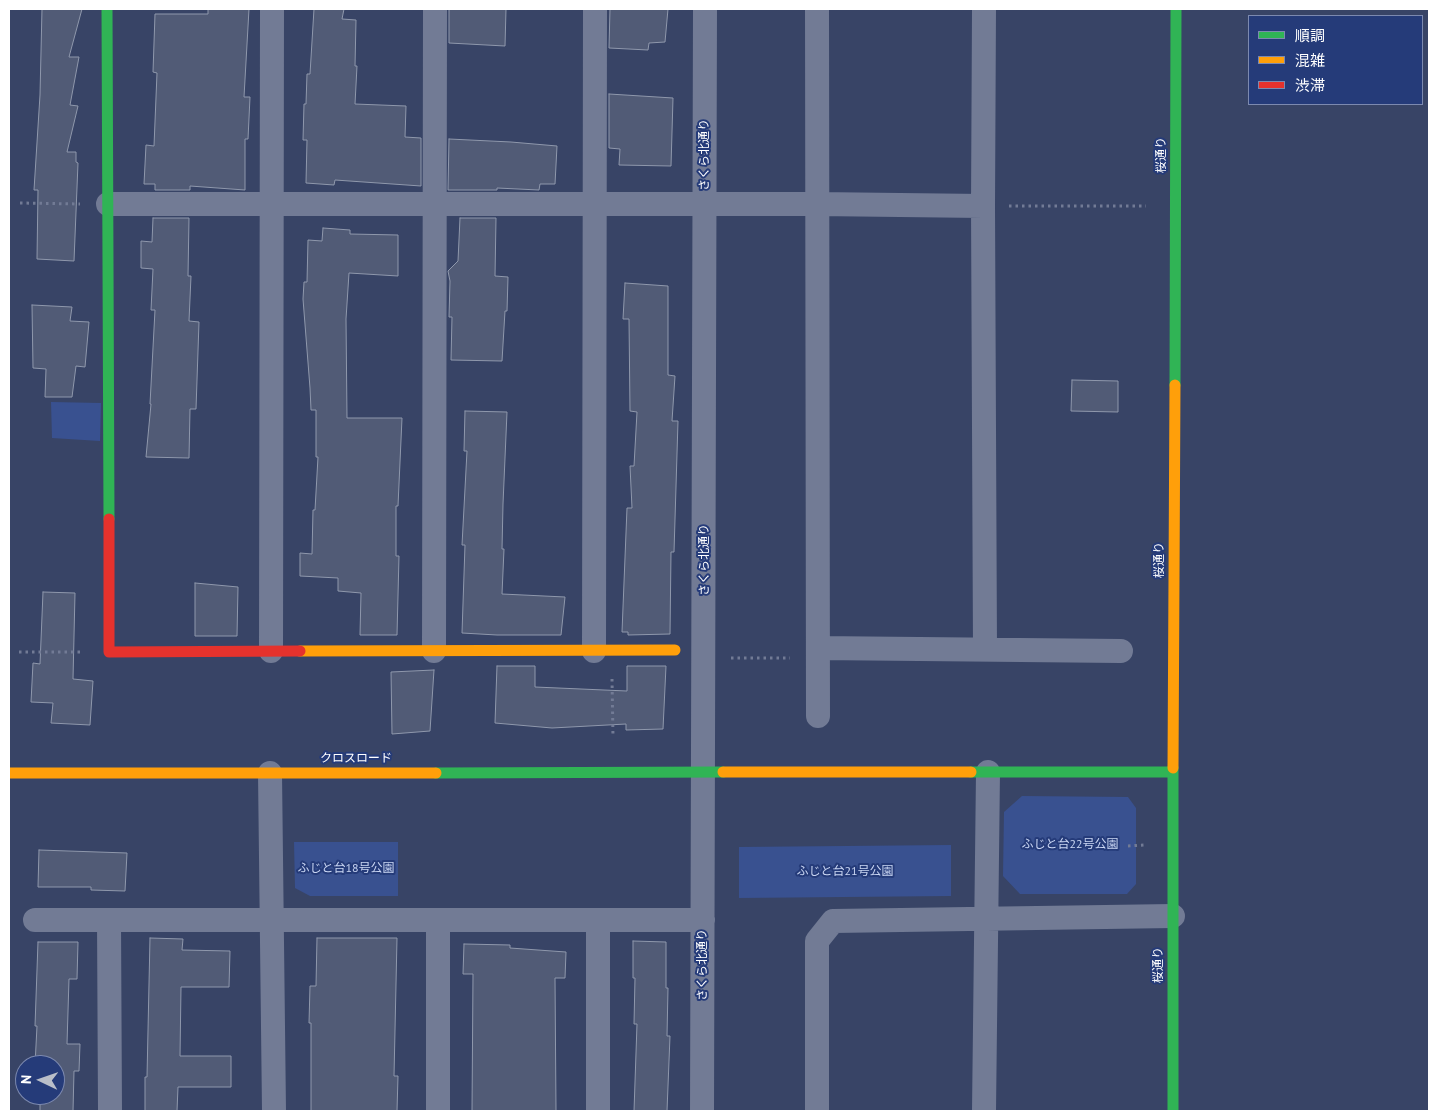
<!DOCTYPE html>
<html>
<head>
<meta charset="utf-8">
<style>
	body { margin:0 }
	#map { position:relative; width:1438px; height:1120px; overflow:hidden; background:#384466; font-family:"PT Sans","Noto Sans JP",sans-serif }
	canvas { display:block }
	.frame { position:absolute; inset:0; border:10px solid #fff; pointer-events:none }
	.legend { position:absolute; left:1248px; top:15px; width:175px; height:90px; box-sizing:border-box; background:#253b79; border:1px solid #7c89af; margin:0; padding:6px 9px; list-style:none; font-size:15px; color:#fff }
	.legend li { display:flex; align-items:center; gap:10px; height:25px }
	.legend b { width:25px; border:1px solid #7c89af }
	.north { position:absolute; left:15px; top:1055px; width:50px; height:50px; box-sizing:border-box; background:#253b79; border:1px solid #7c89af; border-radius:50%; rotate:273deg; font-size:14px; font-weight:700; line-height:20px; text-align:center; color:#fff }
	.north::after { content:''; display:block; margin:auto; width:18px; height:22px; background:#b9bec9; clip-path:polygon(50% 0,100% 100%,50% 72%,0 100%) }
</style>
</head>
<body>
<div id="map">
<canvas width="1438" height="1120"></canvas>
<div class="frame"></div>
<ul class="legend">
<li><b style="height:6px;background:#30b455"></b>順調</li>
<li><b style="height:6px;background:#ff9f0a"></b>混雑</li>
<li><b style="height:6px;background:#e5322d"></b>渋滞</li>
</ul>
<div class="north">N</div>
</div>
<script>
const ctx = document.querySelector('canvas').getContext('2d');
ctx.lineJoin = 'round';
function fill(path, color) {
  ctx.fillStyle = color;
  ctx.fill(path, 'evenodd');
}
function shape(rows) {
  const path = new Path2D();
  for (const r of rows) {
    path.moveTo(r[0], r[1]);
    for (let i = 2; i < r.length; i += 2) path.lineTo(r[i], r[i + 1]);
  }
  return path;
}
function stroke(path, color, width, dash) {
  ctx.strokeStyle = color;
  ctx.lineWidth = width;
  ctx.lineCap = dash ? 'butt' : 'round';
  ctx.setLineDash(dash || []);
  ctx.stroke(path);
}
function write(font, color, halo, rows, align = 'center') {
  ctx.font = font + ' "PT Sans","Noto Sans JP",sans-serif';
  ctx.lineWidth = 4;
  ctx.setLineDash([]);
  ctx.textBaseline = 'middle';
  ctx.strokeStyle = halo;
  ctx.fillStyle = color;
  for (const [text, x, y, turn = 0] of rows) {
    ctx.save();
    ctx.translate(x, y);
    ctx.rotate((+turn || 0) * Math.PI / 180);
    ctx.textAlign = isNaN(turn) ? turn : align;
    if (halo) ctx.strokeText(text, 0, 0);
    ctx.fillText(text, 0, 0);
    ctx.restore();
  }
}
const green = shape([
	[51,402,101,403,100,441,52,438],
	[1022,796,1128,797,1136,808,1136,884,1127,894,1020,894,1003,876,1004,812],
	[294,842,398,842,398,896,310,896,295,888],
	[951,845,951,896,739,898,739,847]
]);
const building = shape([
	[42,9,82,9,69,57,79,57,70,105,78,106,67,152,76,152,76,162,78,163,74,261,37,259,38,190,34,190,40,95,42,9],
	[208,9,249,9,244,97,250,97,248,139,245,139,245,190,190,186,190,190,155,190,155,184,144,184,146,145,154,146,157,73,153,72,155,14,208,14,208,9],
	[314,9,344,9,342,19,356,20,355,66,357,66,355,104,406,106,405,137,421,138,421,186,335,180,334,185,306,183,307,140,303,140,304,104,306,104,307,74,310,74,314,9],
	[449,9,506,9,505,46,449,43,449,9],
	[610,9,668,9,665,42,649,43,648,50,609,48,610,9],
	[609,94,673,98,671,166,619,165,620,149,609,148,609,94],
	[449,139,511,142,557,146,555,184,540,184,539,190,497,188,497,190,448,190,449,139],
	[153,218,189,218,188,276,191,276,189,321,199,322,196,409,190,409,189,458,146,457,151,404,150,404,155,310,151,310,153,269,141,268,141,241,152,242,153,218],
	[460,218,496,218,495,276,508,277,507,311,505,311,502,361,451,360,452,317,449,317,450,281,448,271,458,261,460,218],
	[323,228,350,230,350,234,398,235,398,276,349,273,346,319,347,418,402,418,398,506,396,506,396,556,399,556,397,635,360,635,361,593,338,591,338,578,300,576,300,553,312,554,313,510,315,510,318,457,316,457,316,410,311,410,310,388,303,299,304,282,307,282,308,240,322,241,323,228],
	[625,283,668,286,668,375,675,376,672,421,678,421,674,552,671,552,670,634,628,635,628,632,622,632,627,508,632,508,630,466,634,466,637,412,630,411,629,319,623,319,625,283],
	[32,305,72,307,70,321,89,322,85,367,76,366,72,397,45,397,46,369,33,368,32,305],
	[1072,380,1118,381,1118,412,1071,411,1072,380],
	[465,411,507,412,503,504,502,549,504,549,502,594,565,597,561,635,497,635,462,633,465,545,462,545,467,451,464,451,465,411],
	[195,583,238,587,237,636,195,636,195,583],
	[43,592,75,593,73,679,93,681,90,725,51,723,53,703,31,702,33,663,40,664,43,592],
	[497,666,535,666,535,687,627,691,627,666,666,666,663,729,626,730,626,724,552,728,495,723,497,666],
	[434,670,430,731,392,734,391,672,434,670],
	[39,850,127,853,125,891,91,890,91,887,38,887,39,850],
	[150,938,183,939,182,950,230,951,229,987,181,987,180,1056,231,1056,231,1087,178,1087,177,1111,145,1111,145,1077,147,1077,150,938],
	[317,938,397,938,394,1076,398,1076,397,1111,311,1111,311,1023,309,1023,310,986,316,986,317,938],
	[633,941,666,942,666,988,668,988,667,1036,670,1036,667,1111,634,1111,637,1024,634,1024,635,978,633,978,633,941],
	[38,942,78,942,77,979,69,979,67,1044,80,1044,79,1071,74,1071,73,1111,40,1111,40,1095,55,1095,55,1065,35,1065,37,1026,35,1026,38,942],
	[464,944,510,945,510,948,566,952,565,978,555,978,556,1111,472,1111,473,974,463,974,464,944]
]);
const path = shape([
	[20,203,80,204],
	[1009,206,1146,206],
	[19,652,81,652],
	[731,658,790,658],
	[612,679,613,737],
	[1128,846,1144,845]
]);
const street = shape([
	[817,9,818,716],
	[984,9,983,206,985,649],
	[108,204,817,204,983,206],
	[818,648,1121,651],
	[271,651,272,9],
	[434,651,435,9],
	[594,651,595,9],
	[270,773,274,1111],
	[35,920,703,920],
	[109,920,110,1111],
	[598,920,598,1111],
	[438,1111,438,920],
	[702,1111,705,9],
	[817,1111,817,941,833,921,1173,916],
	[984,1111,988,772]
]);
const fast = shape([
	[107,9,109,519],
	[1175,385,1176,9],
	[971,772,1173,772],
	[436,773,723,772],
	[1173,1111,1173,768]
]);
const slow = shape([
	[300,651,675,650],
	[1173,768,1175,385],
	[723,772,971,772],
	[9,773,436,773]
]);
const jam = shape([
	[109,519,109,652,300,651]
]);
const streetNames = [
	["さくら北通り",705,155,-90],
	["桜通り",1162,155,-90],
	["さくら北通り",705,560,-90],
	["桜通り",1160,560,-90],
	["クロスロード",356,759],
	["さくら北通り",703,965,-90],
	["桜通り",1159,965,-90]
];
const parkNames = [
	["ふじと台22号公園",1070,845],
	["ふじと台18号公園",346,869],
	["ふじと台21号公園",845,872]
];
fill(green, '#395190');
fill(building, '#515b76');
stroke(building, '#8f98ac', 1);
stroke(path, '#727b95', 3, [2.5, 4]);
stroke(street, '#727b95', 24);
stroke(fast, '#30b455', 11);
stroke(slow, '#ff9f0a', 11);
stroke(jam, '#e5322d', 11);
write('12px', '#fff', '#253b79', streetNames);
write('12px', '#cad6f3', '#253b79', parkNames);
</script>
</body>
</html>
